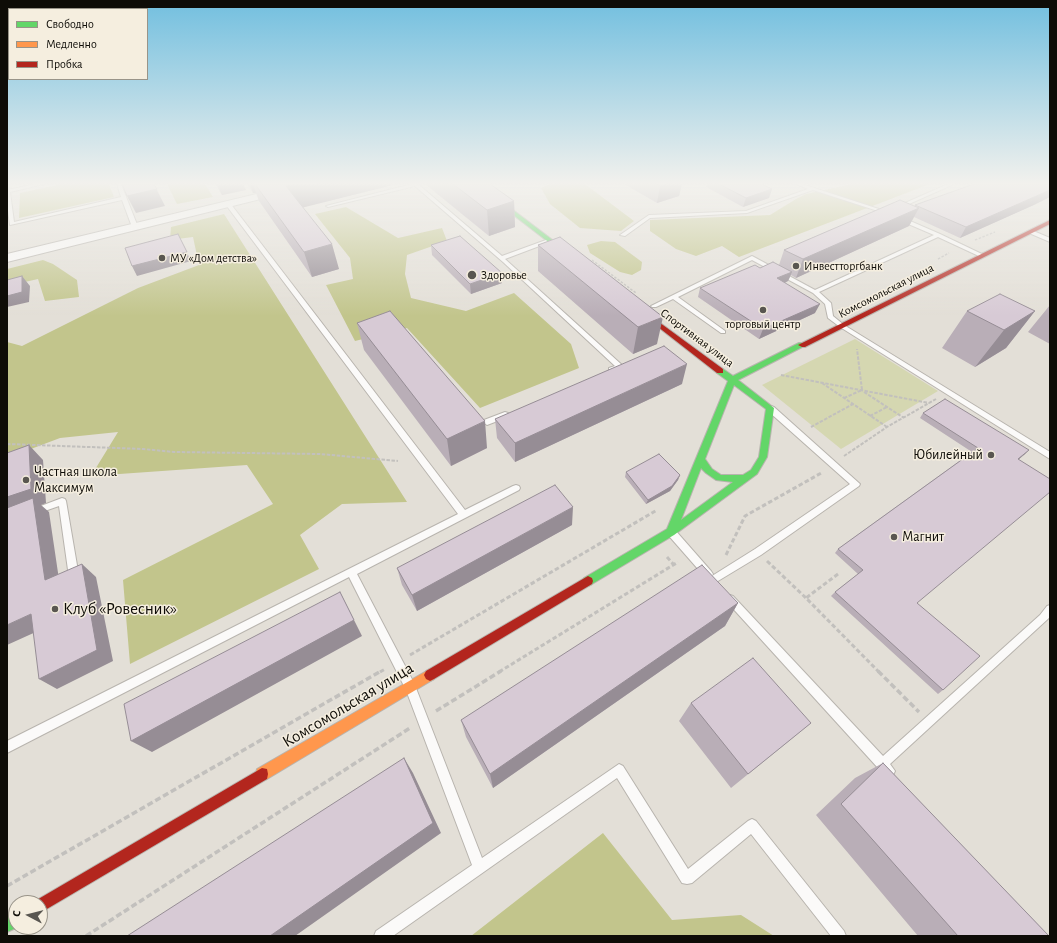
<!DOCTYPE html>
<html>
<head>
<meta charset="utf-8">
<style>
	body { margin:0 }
	#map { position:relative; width:1057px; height:943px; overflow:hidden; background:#e3dfd7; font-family:"Alegreya Sans",sans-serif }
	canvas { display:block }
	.frame { position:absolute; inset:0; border:8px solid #0e0c07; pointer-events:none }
	.legend { position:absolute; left:8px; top:8px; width:140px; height:72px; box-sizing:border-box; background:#f5eedf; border:1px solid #999489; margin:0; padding:5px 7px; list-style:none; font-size:12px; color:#0e0c07 }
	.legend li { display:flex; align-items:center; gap:8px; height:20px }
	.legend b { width:20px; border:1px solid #999489 }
	.north { position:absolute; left:8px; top:895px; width:40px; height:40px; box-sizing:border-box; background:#f5eedf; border:1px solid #999489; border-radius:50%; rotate:277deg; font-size:11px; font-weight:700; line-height:16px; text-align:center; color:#0e0c07 }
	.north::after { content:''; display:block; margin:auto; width:14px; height:18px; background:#595650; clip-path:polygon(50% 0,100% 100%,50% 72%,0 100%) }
</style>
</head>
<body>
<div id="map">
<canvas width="1057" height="943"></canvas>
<div class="frame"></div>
<ul class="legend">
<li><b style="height:5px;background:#63d668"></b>Свободно</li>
<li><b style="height:5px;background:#ff974d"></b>Медленно</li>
<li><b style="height:5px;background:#b3261e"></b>Пробка</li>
</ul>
<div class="north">С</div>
</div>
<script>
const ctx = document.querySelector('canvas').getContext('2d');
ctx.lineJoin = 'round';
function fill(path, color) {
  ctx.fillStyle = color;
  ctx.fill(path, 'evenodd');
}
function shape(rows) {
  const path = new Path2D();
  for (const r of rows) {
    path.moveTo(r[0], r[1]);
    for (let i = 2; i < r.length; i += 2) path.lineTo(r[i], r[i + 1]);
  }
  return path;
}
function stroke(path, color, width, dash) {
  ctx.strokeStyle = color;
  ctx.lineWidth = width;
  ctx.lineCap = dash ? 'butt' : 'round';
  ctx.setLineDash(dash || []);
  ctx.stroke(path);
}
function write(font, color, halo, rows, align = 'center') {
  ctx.font = font + ' "Alegreya Sans",sans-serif';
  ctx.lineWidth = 3;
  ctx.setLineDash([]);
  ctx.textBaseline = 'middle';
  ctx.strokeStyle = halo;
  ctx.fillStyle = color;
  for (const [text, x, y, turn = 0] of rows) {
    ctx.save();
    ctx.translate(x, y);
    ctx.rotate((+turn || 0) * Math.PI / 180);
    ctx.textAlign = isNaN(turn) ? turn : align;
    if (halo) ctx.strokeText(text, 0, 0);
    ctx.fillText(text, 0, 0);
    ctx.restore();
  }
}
const green = shape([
	[855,339,938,391,841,449,762,385]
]);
const forest = shape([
	[61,184,109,184,114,197,19,218,20,193],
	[167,184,205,184,213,197,177,204],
	[549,184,585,184,634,221,621,231,580,228,550,204,541,188],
	[851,184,930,184,739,257,722,246,696,256,676,249,650,231,650,220,770,215,796,199,806,194],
	[346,207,398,238,442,228,447,241,407,255,405,274,411,298,466,311,514,293,571,344,579,368,480,408,407,328,355,341,326,285,353,279,350,258,315,214],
	[224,214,407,502,342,504,300,535,319,569,130,664,123,580,273,504,247,465,91,476,118,432,60,438,7,458,7,342,22,346,138,288,199,265,193,237,170,240,171,227],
	[601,241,615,242,642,262,641,270,632,275,620,272,590,253,587,245],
	[43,260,53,264,77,280,79,297,45,301,38,279,7,286,7,269],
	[603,833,672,920,741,915,774,936,471,936]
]);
const pathFar3 = shape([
	[975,240,995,232],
	[938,259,949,253],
	[592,260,636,293]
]);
const pathFar2 = shape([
	[781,375,929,403],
	[822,383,887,427],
	[864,392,904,418],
	[844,398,862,390,857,349],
	[870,416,887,407],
	[811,427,853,404],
	[7,444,143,449,174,452,320,454,398,461],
	[844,456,887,427,936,399]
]);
const pathFar1 = shape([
	[726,555,745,516,823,472],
	[667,557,674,565],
	[767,561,806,598],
	[838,574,806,598,879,672],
	[410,655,657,510],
	[380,672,385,669],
	[499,672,678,562]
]);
const path = shape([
	[878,671,919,712],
	[436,711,501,671],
	[7,886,381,671],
	[86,936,410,728]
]);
const lane = shape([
	[36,184,44,184,10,192,14,222,121,197,117,184,121,184,138,227,135,229,132,227,122,200,10,225,7,203,7,190,36,184],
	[412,184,419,184,419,185,502,256,546,240,550,240,550,242,505,259,622,365,622,369,611,372,609,372,609,368,615,366,503,262,415,186,328,207,326,206,412,184],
	[796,184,802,184,888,212,884,213,813,190,747,213,650,218,625,236,620,235,649,215,746,211,808,189,796,184],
	[948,184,954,184,900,208,896,207,948,184],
	[226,203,230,203,465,510,513,486,516,485,519,486,520,488,519,490,467,517,357,574,414,683,482,858,619,764,623,766,688,869,748,821,752,819,756,821,844,931,846,936,831,936,751,834,692,883,687,884,682,883,617,778,393,936,374,936,376,931,472,865,406,690,349,577,7,753,7,741,458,514,226,205,226,203],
	[901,217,940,234,986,256,981,257,938,237,819,292,831,303,833,316,844,325,1050,452,1050,459,840,327,828,318,825,304,813,293,752,260,678,297,725,331,725,333,721,333,673,299,656,307,652,307,651,306,752,256,815,290,934,235,899,220,898,219,901,217],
	[1031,230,1050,238,1050,242,1029,233,1028,232,1031,230],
	[771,406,774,407,860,484,859,486,761,555,713,584,710,583,708,580,710,577,705,577,669,536,668,533,669,530,672,529,675,530,711,571,713,574,712,576,755,549,850,484,768,411,767,409,768,407,771,406],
	[505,412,508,413,509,415,508,417,487,425,483,422,484,420,505,412],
	[62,498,65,499,66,501,79,577,77,580,74,581,71,580,69,577,59,506,36,514,33,513,32,511,33,509,62,498],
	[730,595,733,596,883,756,1040,615,1047,606,1050,605,1050,617,890,764,895,771,893,775,889,777,885,775,878,768,727,602,725,599,727,596,730,595]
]);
const street = shape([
	[298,184,315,184,313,186,7,262,7,254,298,184]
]);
const fast = shape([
	[473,184,479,184,576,258,576,260,572,260,473,184],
	[799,343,802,343,806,345,738,380,774,408,767,457,757,474,674,535,592,584,588,586,584,584,583,581,584,578,667,529,728,381,717,373,717,369,723,369,733,376,799,343],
	[734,385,766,409,759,457,751,470,743,475,721,475,712,469,705,459,734,385],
	[701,468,706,473,716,480,733,482,681,520,701,468],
	[16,913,16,927,18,927,7,932,7,917,16,913]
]);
const slow = shape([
	[430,669,434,671,436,675,434,679,267,779,262,780,257,779,256,774,257,769,430,669]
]);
const jam = shape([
	[1050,220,1050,224,805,347,802,347,798,345,1050,220],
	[637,306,723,369,723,373,717,373,635,309,634,308,637,306],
	[588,576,592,578,593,581,592,584,434,679,430,681,426,679,424,675,426,671,588,576],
	[262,768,267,769,268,774,267,779,40,913,40,903,34,903,35,901,262,768]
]);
const wall = shape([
	[215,184,243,184,246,190,222,195],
	[247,184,393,184,393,185,303,207,339,269,312,277,259,201,256,193,253,193],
	[425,184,490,184,514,201,515,227,489,236],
	[624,184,682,184,679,196,657,203],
	[707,184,762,184,772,189,769,198,743,207,706,187],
	[1036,204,960,238,914,217,909,226,796,278,791,275,788,281,785,283,815,313,759,339,698,297,700,288,760,268,779,265,784,250,914,206,915,205],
	[560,237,657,344,633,354,538,271,538,245],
	[431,245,502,273,502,283,471,294,432,255],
	[1050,305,1050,344,1028,332],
	[967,311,1035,311,1006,348,975,367,942,348],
	[357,323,487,448,451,466,364,350],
	[682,384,515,462,497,438,495,419],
	[923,413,1029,450,1019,459,917,603,943,690,938,694,831,596,835,592,858,574,835,553,838,549,972,452,920,418],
	[626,472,680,475,678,480,670,491,646,504,625,477],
	[572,525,417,611,402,585,397,568],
	[738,603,725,626,493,788,466,737,461,720],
	[691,703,811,723,731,788,679,721],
	[883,763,1049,936,918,936,816,815,855,778]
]);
const shadedWall = shape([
	[154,184,165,206,136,213,127,196],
	[217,184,243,184,246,190,222,195],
	[250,184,253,184,256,193,253,193],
	[296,184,393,184,393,185,293,210,286,186],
	[666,184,682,184,679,196,657,203,660,186],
	[772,189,769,198,743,207,746,198],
	[1050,190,1050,197,1036,204,960,238,966,227],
	[514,201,515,227,489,236,487,210],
	[919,208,909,226,796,278,803,259],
	[178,234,191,261,137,276,132,266],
	[332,244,339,269,312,277,304,252],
	[792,272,788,281,774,288,777,278],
	[502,273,502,283,471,294,470,284],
	[22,276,30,286,29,302,7,307,7,296],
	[820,304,815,313,759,339,763,329],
	[1035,311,1006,348,975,367,1004,330],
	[663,317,657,344,633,354,638,327],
	[687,364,682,384,515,462,515,443],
	[485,421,487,448,451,466,447,439],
	[29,445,43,460,46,503,41,505,49,512,61,593,45,580,7,517,7,497],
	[1029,450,1024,455,1013,464,1018,459],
	[680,475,678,480,670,491,646,504,648,500],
	[573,507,572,525,417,611,412,595],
	[82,564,96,577,113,661,57,689,39,679],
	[340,592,362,636,152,752,131,741],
	[738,603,725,626,493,788,490,774],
	[31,614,49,626,7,645,7,625],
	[404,758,413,773,441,833,295,936,270,936]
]);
const building = shape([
	[122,184,154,184,157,189,127,196,122,184],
	[255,184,296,184,286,186,332,244,304,252,255,184],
	[453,184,490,184,514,201,487,210,453,184],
	[657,184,666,184,660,186,657,184],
	[719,184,762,184,772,189,746,198,719,184],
	[974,184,1050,184,1050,190,966,227,915,205,974,184],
	[900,200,919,208,803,259,784,250,900,200],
	[178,234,187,252,132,266,125,248,178,234],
	[460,236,502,273,470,284,431,245,460,236],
	[560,237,663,317,638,327,538,245,560,237],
	[773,262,792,272,777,278,820,304,763,329,700,288,755,265,760,268,773,262],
	[22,276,22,292,7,296,7,280,22,276],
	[1000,294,1035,311,1004,330,967,311,1000,294],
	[390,311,485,421,447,439,357,323,390,311],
	[664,346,687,364,515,443,495,419,664,346],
	[945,399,1029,450,1018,459,1050,479,1050,492,917,603,980,656,943,690,835,592,863,570,838,549,978,448,923,413,945,399],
	[29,445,31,489,7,497,7,453,29,445],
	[659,454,680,475,672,486,648,500,626,472,659,454],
	[555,485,573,507,412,595,397,568,555,485],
	[33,498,45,580,82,564,97,650,39,679,31,614,7,625,7,508,33,498],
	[702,565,738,603,490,774,461,720,702,565],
	[340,592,354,620,131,741,124,704,340,592],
	[753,658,811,723,748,774,691,703,753,658],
	[404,758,433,823,270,936,127,936,404,758],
	[883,763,1049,936,958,936,841,804,883,763]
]);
const markers = [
	[162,258,4,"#595650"],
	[796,266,4,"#595650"],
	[472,275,5,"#595650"],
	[763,310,4,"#595650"],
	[991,455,4,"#595650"],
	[26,480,4,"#595650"],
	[894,537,4,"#595650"],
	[55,609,4,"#595650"]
];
const farPoinames = [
	["МУ «Дом детства»",170,258],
	["Инвестторгбанк",804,266],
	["Здоровье",481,275],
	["торговый центр",763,324,"center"]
];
const farStreetnames = [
	["Комсомольская улица",886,291,-27],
	["Спортивная улица",697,338,37]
];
const poiNames = [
	["Юбилейный",983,455,"right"],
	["Частная школа",34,472],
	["Максимум",34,488],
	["Магнит",902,537]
];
const nearPoinames = [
	["Клуб «Ровесник»",63,609]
];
const nearStreetnames = [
	["Комсомольская улица",348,705,-31]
];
fill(green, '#d5d7b1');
fill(forest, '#c2c58c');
stroke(lane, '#b8b4ae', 2);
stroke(street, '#b8b4ae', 2);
stroke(fast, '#b8b4ae', 2);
stroke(slow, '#b8b4ae', 2);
stroke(jam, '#b8b4ae', 2);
stroke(pathFar3, '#c2c0bd', 1.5, [2.5, 1.5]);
stroke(pathFar2, '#c2c0bd', 2, [3.5, 1.5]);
stroke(pathFar1, '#c2c0bd', 3, [4.5, 2.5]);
stroke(path, '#c2c0bd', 3.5, [6, 3]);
fill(lane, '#fbfaf9');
fill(street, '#fbfaf9');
fill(fast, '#63d668');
fill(slow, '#ff974d');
fill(jam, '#b3261e');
fill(wall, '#b9aeb7');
fill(shadedWall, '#968d95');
fill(building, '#d7cad5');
stroke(building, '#968d95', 1);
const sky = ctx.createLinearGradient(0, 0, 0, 316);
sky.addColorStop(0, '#72bfdf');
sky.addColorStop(0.58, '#f2f1ed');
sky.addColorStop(1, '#f2f1ed00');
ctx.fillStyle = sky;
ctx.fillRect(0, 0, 1057, 316);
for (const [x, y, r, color] of markers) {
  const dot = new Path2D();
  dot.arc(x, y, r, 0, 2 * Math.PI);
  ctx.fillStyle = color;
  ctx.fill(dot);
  stroke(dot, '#f5eedf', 1.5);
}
write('12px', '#0e0c07', '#f5eedf', farPoinames, 'left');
write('12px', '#0e0c07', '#f5eedf', farStreetnames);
write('14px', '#0e0c07', '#f5eedf', poiNames, 'left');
write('17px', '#0e0c07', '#f5eedf', nearPoinames, 'left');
write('17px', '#0e0c07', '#f5eedf', nearStreetnames);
</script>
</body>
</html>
